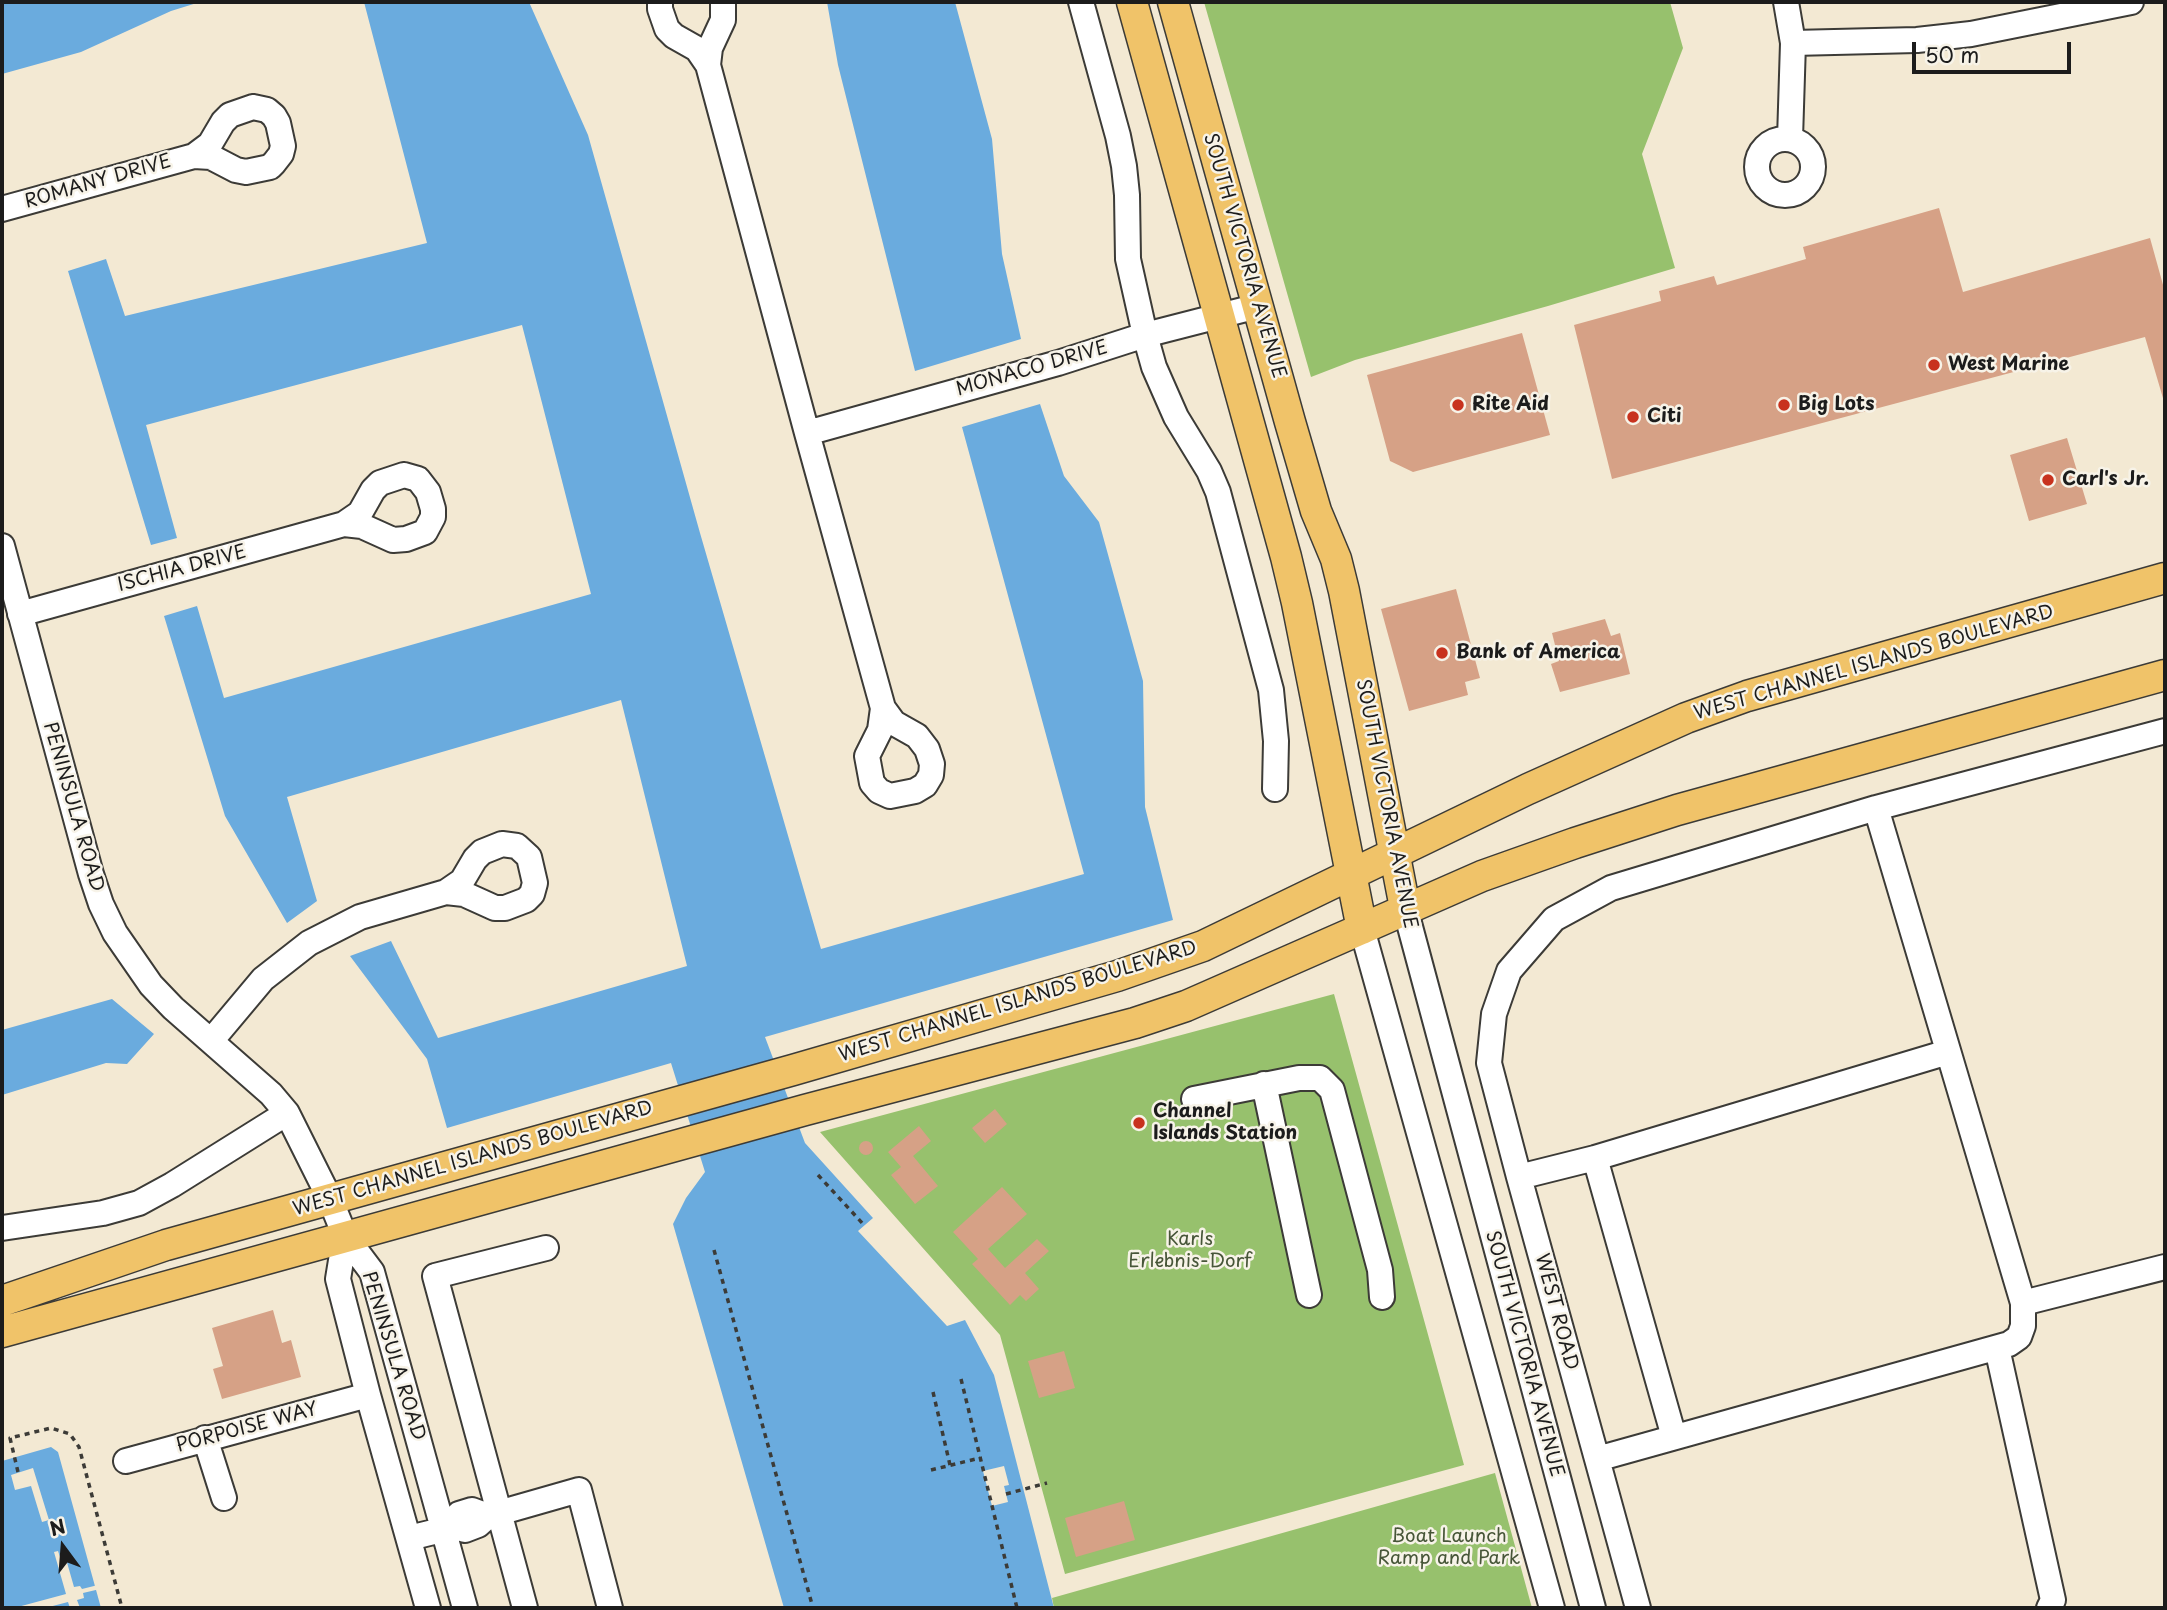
<!DOCTYPE html>
<html>
<head>
<meta charset="utf-8">
<style>
	body { margin:0 }
	#map { position:relative; width:2167px; height:1610px; overflow:hidden; background:#f3e9d3; font-family:"Playpen Sans",sans-serif }
	canvas { display:block }
	.frame { position:absolute; inset:0; border:4px solid #1c1c1c; pointer-events:none }
	.north { position:absolute; left:28px; top:1512px; width:70px; height:70px; -webkit-text-stroke:5px #f7f3e8; paint-order:stroke; rotate:344deg; font-size:19px; font-weight:700; line-height:28px; text-align:center; color:#1c1c1c }
	.north::after { content:''; display:block; margin:auto; width:24px; height:32px; background:#1c1c1c; clip-path:polygon(50% 0,100% 100%,50% 72%,0 100%) }
	.scale { position:absolute; left:1912px; top:42px; width:159px; height:32px; box-sizing:border-box; border:4px solid #1c1c1c; border-top:0; padding-left:9px; font-size:21px; line-height:24px; white-space:nowrap; color:#1c1c1c; -webkit-text-stroke:5px #f7f3e8; paint-order:stroke }
</style>
</head>
<body>
<div id="map">
<canvas width="2167" height="1610"></canvas>
<div class="frame"></div>
<div class="north">N</div>
<div class="scale">50 m</div>
</div>
<script>
const ctx = document.querySelector('canvas').getContext('2d');
ctx.lineJoin = 'round';
function fill(path, color) {
  ctx.fillStyle = color;
  ctx.fill(path, 'evenodd');
}
function shape(rows) {
  const path = new Path2D();
  for (const r of rows) {
    if (r.length === 3) {
      path.moveTo(r[0] + r[2], r[1]);
      path.arc(r[0], r[1], r[2], 0, 2 * Math.PI);
      continue;
    }
    path.moveTo(r[0], r[1]);
    for (let i = 2; i < r.length; i += 2) path.lineTo(r[i], r[i + 1]);
  }
  return path;
}
function stroke(path, color, width, dash) {
  ctx.strokeStyle = color;
  ctx.lineWidth = width;
  ctx.lineCap = dash ? 'butt' : 'round';
  ctx.setLineDash(dash || []);
  ctx.stroke(path);
}
function write(font, color, halo, rows, align = 'center') {
  ctx.font = font + ' "Playpen Sans",sans-serif';
  ctx.lineWidth = 5;
  ctx.setLineDash([]);
  ctx.textBaseline = 'middle';
  ctx.strokeStyle = halo;
  ctx.fillStyle = color;
  for (const [text, x, y, turn = 0] of rows) {
    ctx.save();
    ctx.translate(x, y);
    ctx.rotate((+turn || 0) * Math.PI / 180);
    ctx.textAlign = isNaN(turn) ? turn : align;
    if (halo) ctx.strokeText(text, 0, 0);
    ctx.fillText(text, 0, 0);
    ctx.restore();
  }
}
const green = shape([
	[1204,2,1670,2,1683,48,1642,154,1675,268,1548,306,1355,360,1311,377],
	[1334,994,1464,1465,1065,1574,1000,1335,820,1132],
	[1495,1473,1532,1608,1054,1608,1052,1598]
]);
const water = shape([
	[2,2,200,2,171,11,81,52,2,74],
	[364,2,529,2,588,135,700,533,821,949,1084,874,962,427,1040,404,1064,476,1099,522,1143,681,1145,807,1173,920,765,1037,805,1143,873,1218,858,1231,947,1326,965,1320,994,1375,1054,1608,784,1608,673,1224,686,1198,705,1172,671,1063,447,1128,427,1059,350,956,391,941,438,1038,687,966,621,700,287,797,317,901,287,923,225,816,164,616,197,606,224,698,591,594,522,325,146,425,177,538,151,545,68,271,106,259,125,316,427,243],
	[827,2,955,2,992,139,1002,254,1021,339,915,371,838,65],
	[112,999,154,1034,127,1064,106,1063,2,1095,2,1030],
	[51,1447,58,1452,101,1608,2,1608,2,1461]
]);
const pier = shape([
	[1004,1466,1009,1485,1004,1486,1008,1502,992,1506,983,1471],
	[33,1468,49,1520,42,1522,31,1486,15,1490,11,1475],
	[58,1551,60,1557,66,1559,74,1587,80,1586,82,1589,98,1585,100,1589,83,1593,84,1598,77,1600,80,1608,70,1608,68,1602,45,1608,14,1608,66,1594,54,1552]
]);
const building = shape([
	[1939,208,1963,292,2150,238,2165,292,2165,405,2145,337,1612,479,1574,325,1661,301,1659,291,1714,276,1717,285,1806,259,1803,247],
	[1522,333,1550,435,1413,472,1390,461,1367,375],
	[2067,438,2087,504,2029,521,2010,455],
	[1456,589,1480,678,1465,682,1468,695,1409,711,1381,609],
	[1605,619,1611,636,1620,633,1630,674,1560,692,1551,664,1559,661,1552,633],
	[995,1109,1007,1124,985,1143,972,1128],
	[919,1126,931,1141,913,1156,938,1186,915,1204,891,1175,901,1167,888,1152],
	[866,1148,7],
	[1002,1187,1027,1214,988,1249,1005,1268,1037,1239,1049,1251,1025,1273,1039,1289,1026,1301,1020,1295,1010,1305,972,1264,978,1259,953,1232],
	[273,1310,282,1343,291,1340,301,1377,222,1399,213,1369,223,1366,212,1328],
	[1064,1351,1075,1388,1039,1398,1028,1361],
	[1124,1501,1135,1540,1076,1557,1065,1518]
]);
const path = shape([
	[818,1175,864,1225],
	[714,1250,813,1608],
	[961,1379,1017,1608],
	[933,1392,950,1465],
	[931,1470,980,1458],
	[18,1472,10,1438,51,1428,70,1434,79,1447,122,1608],
	[1006,1494,1047,1483]
]);
const minor = shape([
	[660,2,660,9,667,29,674,36,697,49,708,65,807,433,883,708],
	[1081,2,1118,136,1124,166,1127,195,1128,259,1145,335,1154,367,1176,417,1209,471,1218,492,1271,690,1276,741,1275,789],
	[1786,2,1793,43,1790,139],
	[1793,43,1917,40,1971,34,2131,2],
	[708,65,710,48,723,20,723,2],
	[253,107,267,110,274,116,278,123,283,146,281,154,274,163,270,167,246,172,236,170,211,157,194,156,210,144,223,122,230,115,253,107],
	[1785,167,28],
	[2,209,194,156],
	[807,433,1058,363,1145,335,1258,306],
	[404,475,418,479,428,492,433,509,433,517,425,532,406,539,393,540,362,526,344,524,360,513,373,490,380,483,404,475],
	[2,546,91,874,101,904,115,933,151,985,173,1008,271,1094,287,1113,330,1199,345,1236,372,1272,465,1608],
	[20,614,344,524],
	[883,708,894,723,917,736,927,749,932,764,931,775,925,785,915,791,890,796,879,791,872,783,867,756,880,730,883,708],
	[1876,808,2165,731],
	[502,844,517,846,529,857,535,883,532,894,526,900,505,908,495,908,464,894,446,892,462,881,475,859,482,852,502,844],
	[1405,908,1593,1608],
	[1362,929,1552,1608],
	[211,1041,263,979,309,943,360,917,446,892],
	[1264,1084,1309,1295],
	[1194,1099,1299,1078,1320,1078,1332,1090,1380,1270,1382,1297],
	[1595,1158,1674,1437],
	[1519,1177,1595,1158,1948,1052],
	[2,1228,103,1213,139,1203,172,1185,287,1113],
	[345,1236,338,1279,368,1395,428,1608],
	[2023,1303,2165,1267],
	[1997,1348,2053,1600,2049,1608],
	[205,1438,224,1498],
	[1597,1459,2009,1344,2019,1337,2023,1326,2023,1303,1876,808,1611,888,1554,919,1509,971,1494,1014,1489,1063,1519,1177,1597,1459,1638,1608],
	[126,1461,368,1395],
	[488,1516,579,1490,610,1608],
	[409,1538,454,1527,465,1530,478,1525,488,1516,472,1510,459,1514,454,1527],
	[525,1608,435,1276,546,1248]
]);
const major = shape([
	[1132,2,1286,557,1297,603,1362,929],
	[1173,2,1290,422,1316,511,1336,559,1344,591,1405,908],
	[2,1301,166,1245,793,1070,1117,976,1203,946,1528,789,1686,718,1747,696,2165,578],
	[2,1332,805,1110,1135,1023,1186,1006,1482,876,1575,843,1677,810,2165,675]
]);
const markers = [
	[1934,365,7,"#c8321e"],
	[1458,405,7,"#c8321e"],
	[1784,405,7,"#c8321e"],
	[1633,417,7,"#c8321e"],
	[2048,480,7,"#c8321e"],
	[1442,653,7,"#c8321e"],
	[1139,1123,7,"#c8321e"]
];
const streetNames = [
	["ROMANY DRIVE",98,182,-16],
	["SOUTH VICTORIA AVENUE",1244,256,74],
	["MONACO DRIVE",1032,369,-16],
	["ISCHIA DRIVE",182,569,-15],
	["WEST CHANNEL ISLANDS BOULEVARD",1874,663,-16],
	["SOUTH VICTORIA AVENUE",1386,804,79],
	["PENINSULA ROAD",73,807,74],
	["WEST CHANNEL ISLANDS BOULEVARD",1018,1002,-17],
	["WEST CHANNEL ISLANDS BOULEVARD",473,1159,-16],
	["WEST ROAD",1556,1312,75],
	["SOUTH VICTORIA AVENUE",1524,1354,75],
	["PENINSULA ROAD",393,1356,73],
	["PORPOISE WAY",247,1428,-15]
];
const poiNames = [
	["West Marine",1948,365],
	["Rite Aid",1472,405],
	["Big Lots",1798,405],
	["Citi",1647,417],
	["Carl's Jr.",2062,480],
	["Bank of America",1456,653],
	["Channel",1153,1112],
	["Islands Station",1153,1134]
];
const parkNames = [
	["Karls",1190,1240],
	["Erlebnis-Dorf",1190,1262],
	["Boat Launch",1449,1537],
	["Ramp and Park",1449,1559]
];
fill(green, '#97c16d');
fill(water, '#6aabde');
fill(pier, '#f3e9d3');
fill(building, '#d6a186');
stroke(minor, '#3c3b37', 28);
stroke(major, '#3c3b37', 33);
stroke(path, '#3c3b37', 3.5, [5, 5]);
stroke(minor, '#fff', 24);
stroke(major, '#f0c369', 30);
for (const [x, y, r, color] of markers) {
  const dot = new Path2D();
  dot.arc(x, y, r, 0, 2 * Math.PI);
  ctx.fillStyle = color;
  ctx.fill(dot);
  stroke(dot, '#f7f3e8', 2.5);
}
write('19px', '#1c1c1c', '#f7f3e8', streetNames);
write('bold 19px', '#1c1c1c', '#f7f3e8', poiNames, 'left');
write('19px', '#475638', '#f7f3e8', parkNames);
</script>
</body>
</html>
